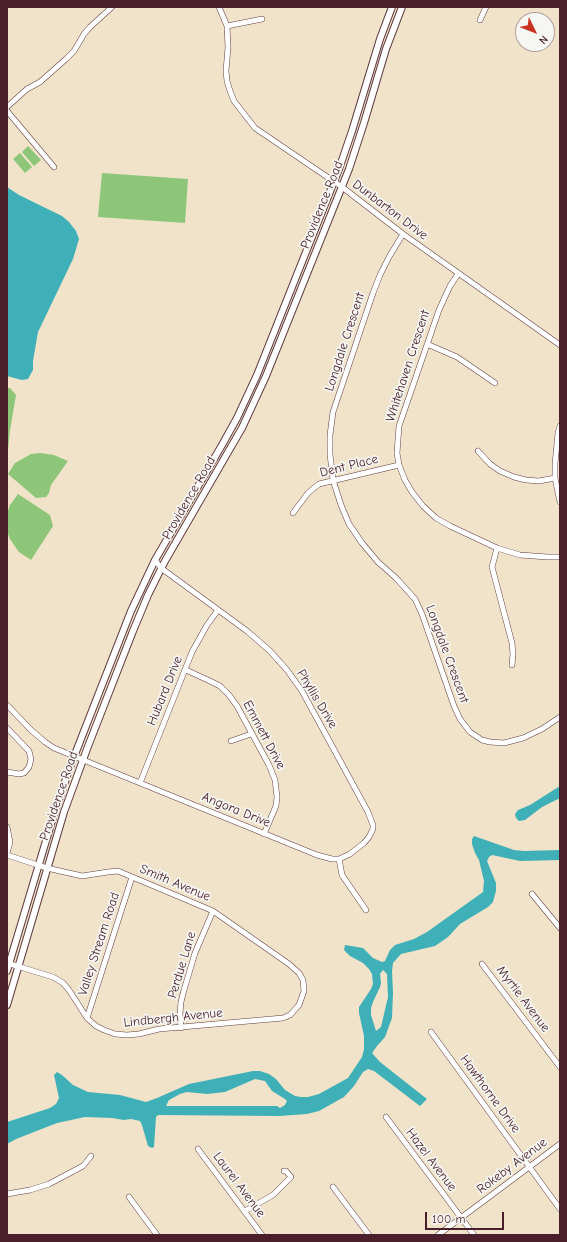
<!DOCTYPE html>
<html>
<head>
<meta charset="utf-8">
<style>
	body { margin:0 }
	#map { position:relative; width:567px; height:1242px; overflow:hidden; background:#f0e3c9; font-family:"Comic Neue",sans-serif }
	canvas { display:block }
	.frame { position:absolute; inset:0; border:8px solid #4a1f2b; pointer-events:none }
	.north { position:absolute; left:515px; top:12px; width:40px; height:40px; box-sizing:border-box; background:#f6f6f2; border:1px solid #b1a0a2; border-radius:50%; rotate:133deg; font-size:11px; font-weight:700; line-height:16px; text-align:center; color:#4a1f2b }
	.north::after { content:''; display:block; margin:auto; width:14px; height:18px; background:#c8321e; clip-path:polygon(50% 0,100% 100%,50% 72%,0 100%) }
	.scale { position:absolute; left:425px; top:1212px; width:79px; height:18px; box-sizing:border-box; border:2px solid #4a1f2b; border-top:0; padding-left:5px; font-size:12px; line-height:14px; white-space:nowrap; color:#4a1f2b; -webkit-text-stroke:3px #f6f6f2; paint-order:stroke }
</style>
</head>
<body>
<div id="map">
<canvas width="567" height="1242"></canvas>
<div class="frame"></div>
<div class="north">N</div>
<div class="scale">100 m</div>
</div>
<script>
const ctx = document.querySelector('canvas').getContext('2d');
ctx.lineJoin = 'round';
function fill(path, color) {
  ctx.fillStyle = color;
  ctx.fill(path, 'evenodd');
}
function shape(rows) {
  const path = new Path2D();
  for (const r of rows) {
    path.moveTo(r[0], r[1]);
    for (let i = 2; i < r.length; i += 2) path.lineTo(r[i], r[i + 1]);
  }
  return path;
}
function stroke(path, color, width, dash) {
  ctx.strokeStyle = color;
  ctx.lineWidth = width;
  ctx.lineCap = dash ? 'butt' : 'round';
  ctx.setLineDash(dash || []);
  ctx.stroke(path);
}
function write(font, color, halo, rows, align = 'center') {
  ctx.font = font + ' "Comic Neue",sans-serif';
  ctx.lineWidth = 3.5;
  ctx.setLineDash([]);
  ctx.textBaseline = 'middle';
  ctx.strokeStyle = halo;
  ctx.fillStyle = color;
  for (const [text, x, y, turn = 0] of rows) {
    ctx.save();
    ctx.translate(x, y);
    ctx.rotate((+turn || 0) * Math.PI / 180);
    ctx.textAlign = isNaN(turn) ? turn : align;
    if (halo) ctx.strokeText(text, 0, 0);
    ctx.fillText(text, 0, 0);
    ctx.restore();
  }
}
const green = shape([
	[28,146,41,160,34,166,22,152],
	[20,153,32,167,25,173,13,159],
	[102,173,188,179,185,223,98,217],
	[7,388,10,388,16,395,10,430,7,460],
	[40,453,54,455,68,461,51,485,49,493,46,497,36,498,8,474,15,463,31,454],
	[18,494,50,515,53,526,31,560,19,552,10,539,7,531,7,514,10,505]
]);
const water = shape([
	[7,187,19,195,62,216,69,222,76,231,79,239,73,259,38,332,33,361,33,370,28,379,22,380,7,376],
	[560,786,560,798,542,807,525,820,519,821,516,818,515,814,518,810,530,805],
	[474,836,514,850,524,851,560,850,560,860,520,861,492,855,489,857,487,861,496,883,496,891,493,902,488,907,460,924,448,937,435,946,401,954,393,963,392,971,393,993,392,1018,385,1037,377,1046,372,1053,380,1062,427,1099,420,1106,374,1071,368,1069,363,1072,354,1086,344,1097,319,1111,307,1114,279,1116,158,1115,156,1117,154,1147,152,1148,148,1146,142,1125,140,1121,131,1119,124,1120,112,1118,85,1117,57,1123,16,1139,7,1144,7,1122,50,1108,56,1104,59,1098,54,1075,57,1072,62,1075,73,1085,88,1092,120,1095,146,1102,157,1098,189,1084,253,1071,260,1071,269,1074,276,1079,285,1090,295,1096,301,1097,308,1097,319,1094,348,1078,362,1057,364,1049,364,1036,359,1013,359,1007,371,989,373,984,372,974,369,969,363,963,350,956,344,950,345,945,363,948,373,958,382,962,385,961,390,950,395,945,414,939,427,932,483,892,484,881,479,860,475,853,472,844,472,839],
	[383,970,387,974,388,997,381,1027,376,1031,371,1015,371,1008,373,1002,380,987,381,983,380,974],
	[255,1079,265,1081,272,1091,285,1099,287,1101,285,1105,280,1108,277,1106,166,1106,169,1100,180,1094,187,1092,207,1094,225,1092]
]);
const minor = shape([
	[219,7,227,26,228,47,226,71,227,81,230,91,234,101,255,128,342,187,403,234,560,345],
	[480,20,486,7],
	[227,26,262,19],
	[7,107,27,89,40,82,66,59,74,51,84,34,90,27,112,7],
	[7,111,54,167],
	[403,234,389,257,380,275,373,293,333,412,330,435,330,454,333,480,341,505,349,524,362,543,378,562,396,578,415,599,422,614,454,706,460,719,470,732,482,740,490,742,504,743,523,738,542,729,560,717],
	[458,274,450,286,439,310,399,426,397,453,399,465,405,480,412,492,423,506,436,518,450,526,497,548,520,555,548,557,560,557],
	[427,344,457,357,495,383],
	[560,426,558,433,555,464,555,478,560,502],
	[478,451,490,464,500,471,514,477,526,480,539,481,555,478],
	[293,513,308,493,319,484,399,465],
	[497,548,492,567,512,643,513,654,512,665],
	[186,670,210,681,220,686,229,695,237,706,269,765,275,780,277,797,276,806,264,834],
	[7,705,31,730,45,742,54,748,317,855,332,859,339,859,350,854,364,843,369,837,373,829,373,825,368,812,302,691,287,670,270,651,247,631,161,568,155,560],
	[7,728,29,751,31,759,29,767,24,773,19,774,7,772],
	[231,741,251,734],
	[140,783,192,652,207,625,218,610],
	[7,827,10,842,7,853],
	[7,855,47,868,82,876,108,872,118,871,213,911,289,964,299,973,303,980,304,991,299,1005,290,1015,283,1018,159,1029,139,1034,127,1035,115,1034,104,1030,96,1026,87,1018,69,990,63,983,53,977,7,963],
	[339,859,342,875,366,910],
	[532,894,560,928],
	[482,964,560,1067],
	[87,1018,132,877],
	[181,1028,180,1014,181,1002,184,990,195,953,213,911],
	[431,1032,560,1209],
	[386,1117,474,1235],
	[198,1149,262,1235],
	[333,1187,369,1235],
	[7,1194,30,1190,49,1184,83,1166,91,1156],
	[129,1197,157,1235],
	[245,1211,273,1195,291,1177,286,1171,284,1171],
	[438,1235,560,1144]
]);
const major = shape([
	[7,971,54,814,70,767,131,611,155,560,222,445,237,418,257,375,339,169,352,131,380,39,392,7],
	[7,1005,64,812,87,749,133,631,148,595,165,561,242,428,266,376,349,169,364,123,386,49,402,7]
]);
const streetNames = [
	["Providence Road",322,205,-68],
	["Dunbarton Drive",390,210,37],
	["Longdale Crescent",345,342,-72],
	["Whitehaven Crescent",408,366,-72],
	["Dent Place",349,466,-14],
	["Providence Road",189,498,-60],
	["Longdale Crescent",447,654,70],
	["Hubard Drive",165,691,-68],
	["Phyllis Drive",317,699,59],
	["Emmett Drive",264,735,62],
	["Providence Road",59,796,-71],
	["Angora Drive",236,810,22],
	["Smith Avenue",175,883,23],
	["Valley Stream Road",99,944,-72],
	["Perdue Lane",182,965,-73],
	["Myrtle Avenue",523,999,53],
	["Lindbergh Avenue",173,1018,-6],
	["Hawthorne Drive",490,1094,54],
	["Hazel Avenue",431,1160,53],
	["Rokeby Avenue",512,1166,-37],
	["Laurel Avenue",239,1185,53]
];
fill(green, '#8dc679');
fill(water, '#3fb0b8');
stroke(minor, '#633c43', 6);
stroke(major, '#633c43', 8);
stroke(minor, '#fff', 5);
stroke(major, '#fff', 6);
write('13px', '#4a1f2b', '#f6f6f2', streetNames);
</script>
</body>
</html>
